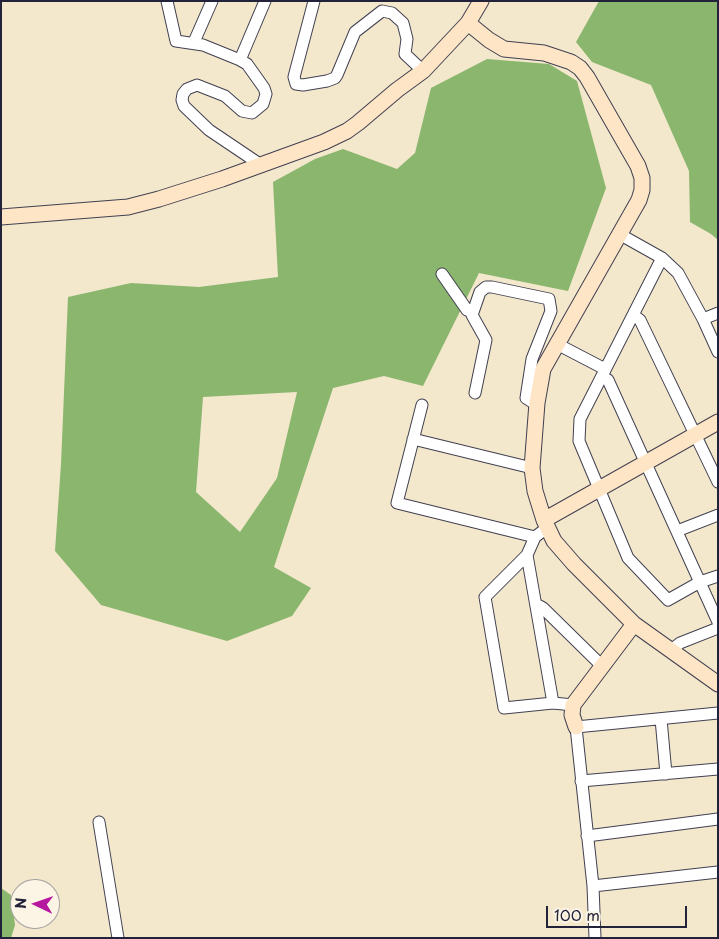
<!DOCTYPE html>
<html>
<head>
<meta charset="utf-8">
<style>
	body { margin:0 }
	#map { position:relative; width:719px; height:939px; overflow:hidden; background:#f3e7cc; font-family:"Playpen Sans",sans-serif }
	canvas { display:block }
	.frame { position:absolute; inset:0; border:2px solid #22223b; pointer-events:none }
	.north { position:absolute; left:10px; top:879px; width:50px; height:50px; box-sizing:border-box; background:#fcf5e5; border:1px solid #a5a1a1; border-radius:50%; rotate:273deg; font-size:14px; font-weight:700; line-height:20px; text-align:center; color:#22223b }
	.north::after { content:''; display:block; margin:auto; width:18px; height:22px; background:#b5179e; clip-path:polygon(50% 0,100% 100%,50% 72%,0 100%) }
	.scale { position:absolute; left:546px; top:906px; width:141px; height:22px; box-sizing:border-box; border:2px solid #22223b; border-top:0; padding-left:6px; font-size:15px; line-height:18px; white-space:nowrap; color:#22223b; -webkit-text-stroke:4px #fcf5e5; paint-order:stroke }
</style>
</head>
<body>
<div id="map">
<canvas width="719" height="939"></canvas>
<div class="frame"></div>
<div class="north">N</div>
<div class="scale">100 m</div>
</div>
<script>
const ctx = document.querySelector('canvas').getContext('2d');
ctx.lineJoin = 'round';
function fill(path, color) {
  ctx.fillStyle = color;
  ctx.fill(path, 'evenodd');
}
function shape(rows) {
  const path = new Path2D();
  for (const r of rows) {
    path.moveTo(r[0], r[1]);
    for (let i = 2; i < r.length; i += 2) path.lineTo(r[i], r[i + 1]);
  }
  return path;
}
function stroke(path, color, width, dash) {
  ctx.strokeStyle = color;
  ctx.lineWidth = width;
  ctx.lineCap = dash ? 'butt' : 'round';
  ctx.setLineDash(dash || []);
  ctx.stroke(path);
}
const forest = shape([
	[599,1,718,1,718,240,711,234,690,222,689,171,651,85,592,62,576,42],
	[487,59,549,64,577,81,606,188,568,291,479,273,423,386,384,376,333,388,274,567,311,588,292,616,227,641,101,605,55,551,61,464,68,297,131,283,199,287,278,277,273,182,315,159,343,149,397,169,415,153,431,88],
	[297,392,277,478,240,532,196,492,203,397],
	[1,888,11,895,15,925,11,938,1,938]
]);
const street = shape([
	[167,1,176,41,203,45,240,60,247,64,264,88,266,94,263,104,252,113,242,111,225,96,197,85,187,89,183,94,182,100,184,106,209,130,261,165],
	[314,1,294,77,296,84,303,85,327,81,335,78,337,75,355,32,382,11,392,13,403,23,407,39,405,54,423,71],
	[194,42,212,1],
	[240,60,265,1],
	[621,235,662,258,678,273,703,319,718,352],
	[662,258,580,419,579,441,628,558,668,600,700,582,718,576],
	[442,274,467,310,473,312],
	[633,315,640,320,718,482],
	[703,319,718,313],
	[557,344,605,369],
	[602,376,608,380,718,622],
	[475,393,486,340,472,315,480,292,486,287,492,287,549,299,551,311,532,359,526,398,537,405],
	[422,405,397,503,535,537],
	[413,439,532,468],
	[548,527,535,537,527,555,485,597,504,708,553,703,573,705],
	[677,531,718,515],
	[527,555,553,703],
	[536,604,543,608,602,666],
	[670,651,680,643,718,628],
	[661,719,666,774],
	[581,781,718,769],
	[99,822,118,938],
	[587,836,718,819],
	[593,886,718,872],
	[595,938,593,886,576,727,718,713]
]);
const secondary = shape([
	[468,23,489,40,504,49,544,53,571,62,580,68,587,77,638,166,642,178,642,190,639,200,543,369,537,403,532,468,535,491,544,520,554,541,574,564,634,624,718,684],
	[1,217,128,207,159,199,222,179,324,142,347,131,358,123,397,90,423,71,468,23,481,1],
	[544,520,718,422],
	[576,727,572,715,573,705,634,624]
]);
fill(forest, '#8ab66e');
stroke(street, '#414051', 13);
stroke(secondary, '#414051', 17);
stroke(street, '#fff', 11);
stroke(secondary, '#fde5c5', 15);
</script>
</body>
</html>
